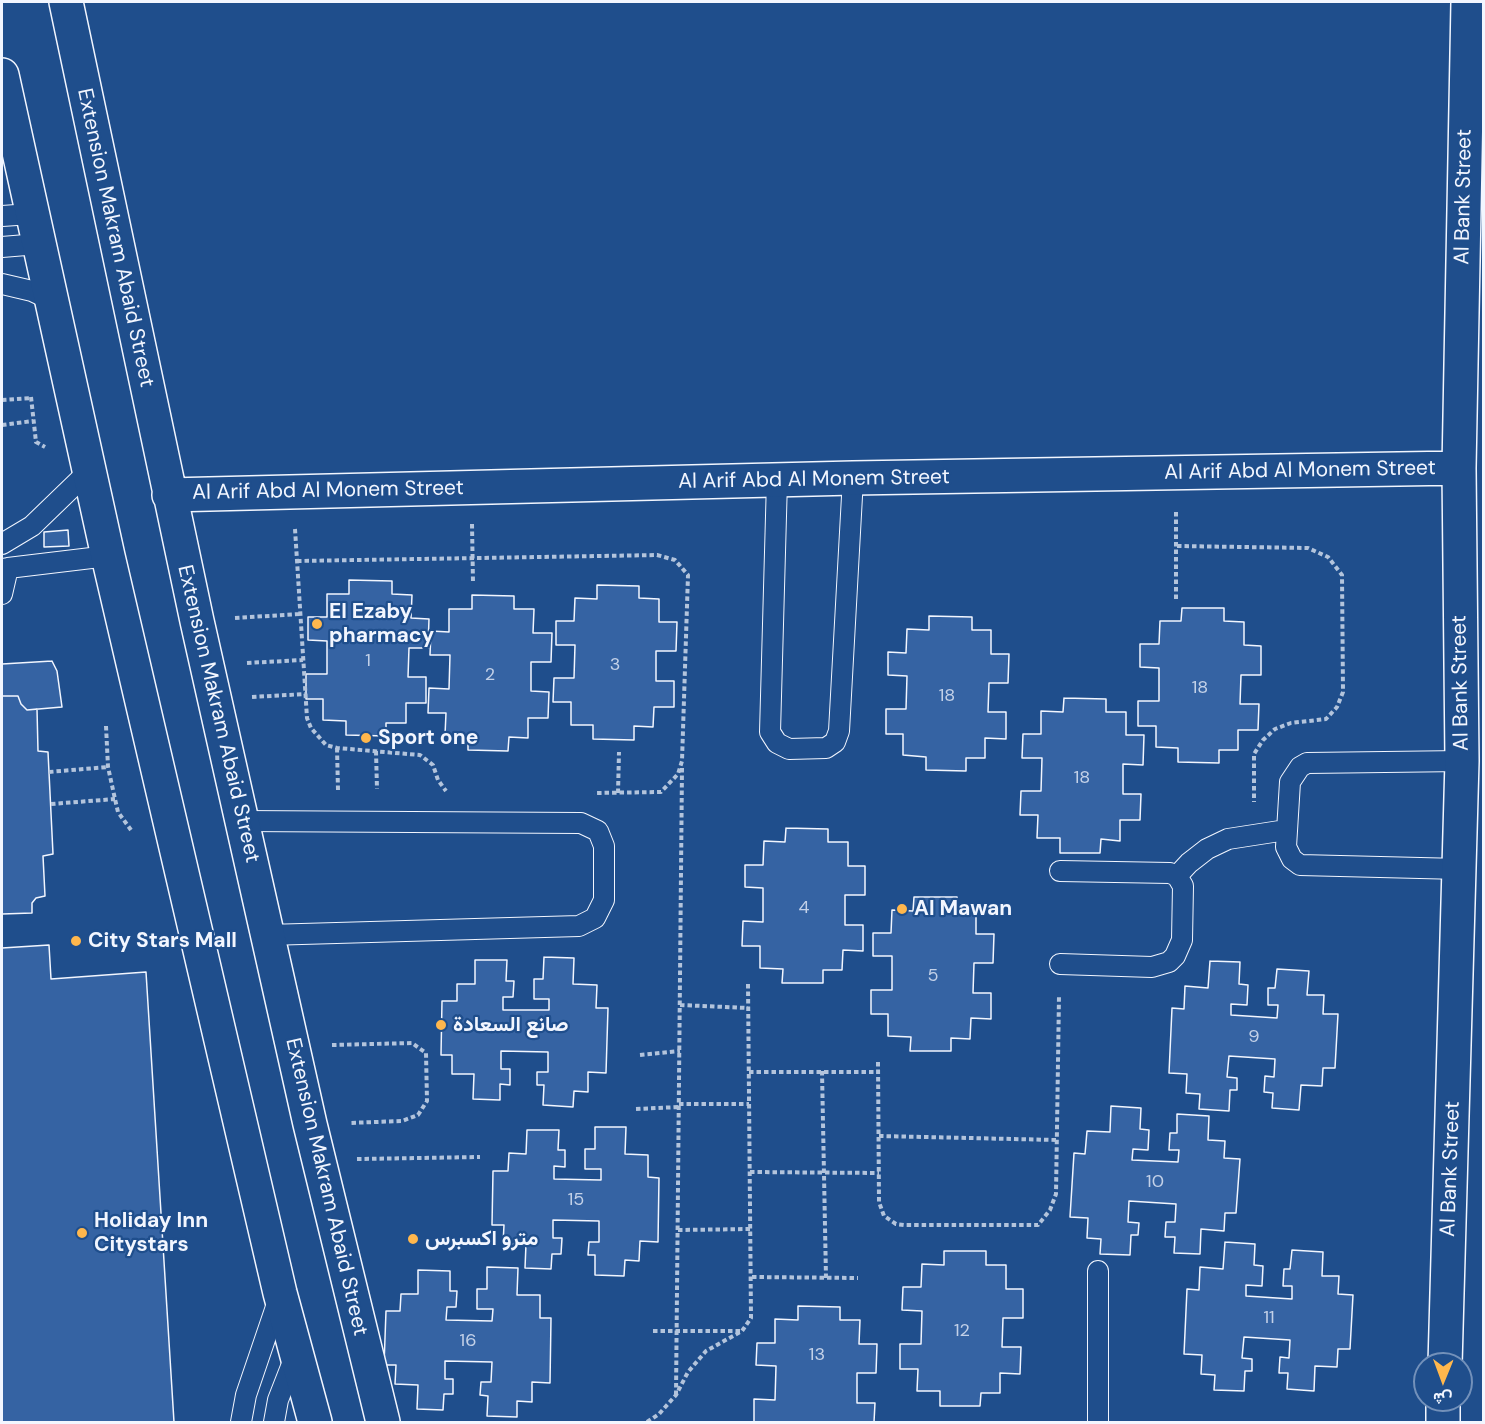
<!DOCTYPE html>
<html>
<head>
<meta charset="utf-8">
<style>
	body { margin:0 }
	#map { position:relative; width:1485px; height:1424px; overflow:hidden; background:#1f4e8c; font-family:"DM Sans",Vazirmatn,sans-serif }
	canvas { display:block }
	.frame { position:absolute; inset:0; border:3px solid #f2f6ff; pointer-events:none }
	.north { position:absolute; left:1413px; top:1352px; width:60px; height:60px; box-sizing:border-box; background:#1f4e8c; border:2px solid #7391ba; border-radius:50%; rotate:181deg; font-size:16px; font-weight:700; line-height:24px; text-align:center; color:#f2f6ff }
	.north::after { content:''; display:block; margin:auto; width:21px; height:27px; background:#ffb74d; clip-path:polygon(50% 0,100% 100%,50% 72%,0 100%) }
</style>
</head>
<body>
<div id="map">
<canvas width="1485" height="1424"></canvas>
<div class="frame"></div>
<div class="north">ش</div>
</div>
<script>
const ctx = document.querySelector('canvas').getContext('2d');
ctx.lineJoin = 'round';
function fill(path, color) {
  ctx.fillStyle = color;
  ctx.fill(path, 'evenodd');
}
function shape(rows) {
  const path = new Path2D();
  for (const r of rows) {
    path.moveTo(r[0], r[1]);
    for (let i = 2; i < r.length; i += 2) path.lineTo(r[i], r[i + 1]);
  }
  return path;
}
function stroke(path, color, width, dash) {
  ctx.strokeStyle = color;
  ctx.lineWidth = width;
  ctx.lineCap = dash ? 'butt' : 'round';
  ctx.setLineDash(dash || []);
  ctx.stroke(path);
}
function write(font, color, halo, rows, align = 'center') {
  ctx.font = font + ' "DM Sans",Vazirmatn,sans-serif';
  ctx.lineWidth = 4.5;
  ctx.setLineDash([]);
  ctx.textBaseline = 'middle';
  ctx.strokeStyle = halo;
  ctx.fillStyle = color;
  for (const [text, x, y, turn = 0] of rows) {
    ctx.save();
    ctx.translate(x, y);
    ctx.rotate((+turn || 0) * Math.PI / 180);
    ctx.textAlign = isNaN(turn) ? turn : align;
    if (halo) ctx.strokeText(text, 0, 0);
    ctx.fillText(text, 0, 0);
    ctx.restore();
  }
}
const building = shape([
	[68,530,69,546,44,547,44,532,68,530],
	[349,580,392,581,392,594,412,595,411,618,429,619,428,648,409,648,408,677,426,677,426,703,406,703,406,723,386,723,386,736,346,735,346,721,323,720,323,699,306,699,306,674,327,674,327,641,308,640,308,617,327,617,327,594,349,594,349,580],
	[597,585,639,586,639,598,659,599,659,622,677,622,676,651,656,651,656,681,674,681,674,707,654,707,653,727,634,726,634,740,593,739,593,725,571,725,571,702,553,702,554,678,574,678,575,645,556,645,556,621,574,621,575,598,597,599,597,585],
	[472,595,514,596,514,609,534,609,533,633,552,633,551,662,531,662,531,691,549,692,548,718,528,718,528,738,509,737,508,751,468,750,468,735,445,735,446,713,428,713,429,688,449,689,450,655,430,655,431,631,449,632,449,609,472,609,472,595],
	[1182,608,1224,608,1224,621,1244,622,1244,645,1261,646,1261,675,1241,675,1240,704,1259,704,1258,730,1238,730,1238,750,1219,750,1219,763,1178,762,1178,748,1156,747,1156,726,1138,726,1138,701,1159,701,1159,668,1140,667,1140,644,1159,644,1160,621,1181,621,1182,608],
	[929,616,972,617,972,630,991,630,991,654,1009,654,1008,683,989,683,988,712,1006,712,1006,739,985,738,985,758,966,758,966,771,926,770,926,757,903,755,903,734,886,734,886,709,906,709,907,676,888,675,888,652,906,653,907,629,929,630,929,616],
	[52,661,57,671,62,707,27,710,21,704,18,696,2,696,2,664,52,661],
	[2,696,18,696,21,704,27,710,37,709,38,751,48,752,53,854,43,856,45,896,36,898,32,903,32,913,2,914,2,696],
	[1064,698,1106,699,1106,712,1126,712,1126,735,1144,735,1143,765,1123,764,1123,794,1141,794,1140,820,1120,820,1120,841,1101,839,1100,853,1060,853,1060,838,1037,838,1038,815,1020,815,1021,791,1041,791,1042,758,1022,758,1023,734,1041,734,1041,711,1063,712,1064,698],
	[786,828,828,829,828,842,848,842,848,866,865,866,865,895,845,895,845,925,863,925,863,951,843,950,842,970,823,970,823,983,782,983,783,969,760,968,760,946,742,946,743,921,763,922,763,888,745,887,745,865,763,865,764,841,785,842,786,828],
	[914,897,957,897,956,910,976,910,976,934,994,934,993,963,974,963,973,993,991,993,991,1019,971,1018,970,1039,951,1038,951,1051,910,1051,911,1037,888,1036,888,1014,871,1014,871,990,892,990,892,956,873,956,873,933,891,933,892,910,913,911,914,897],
	[49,945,51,979,146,972,174,1422,2,1422,2,948,49,945],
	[544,957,574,958,573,984,597,985,596,1008,608,1008,606,1073,588,1072,588,1092,574,1091,573,1107,543,1105,544,1085,537,1085,537,1072,548,1072,548,1052,501,1051,501,1069,510,1069,510,1085,500,1084,500,1100,473,1099,474,1074,452,1074,452,1055,441,1055,442,1001,457,1001,457,984,475,984,475,960,507,960,506,981,514,981,513,997,503,997,503,1010,549,1010,549,999,534,999,534,979,543,979,544,957],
	[1210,961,1240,962,1239,984,1248,985,1247,1005,1231,1004,1231,1015,1277,1018,1278,1005,1268,1005,1268,988,1275,988,1277,969,1309,971,1307,995,1324,995,1323,1014,1338,1014,1335,1068,1323,1068,1322,1086,1301,1085,1299,1110,1272,1108,1273,1093,1264,1092,1265,1076,1274,1077,1275,1059,1229,1056,1227,1077,1237,1078,1237,1090,1230,1090,1229,1111,1199,1109,1200,1094,1186,1093,1187,1074,1169,1073,1172,1008,1184,1009,1185,986,1208,988,1210,961],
	[1111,1106,1141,1108,1140,1129,1149,1130,1148,1150,1133,1149,1132,1160,1178,1162,1179,1150,1169,1150,1170,1133,1177,1133,1177,1114,1209,1116,1208,1140,1225,1141,1224,1158,1240,1159,1236,1213,1225,1213,1224,1231,1201,1229,1200,1254,1174,1253,1175,1237,1165,1237,1166,1222,1175,1222,1176,1204,1129,1201,1128,1222,1139,1223,1138,1235,1131,1235,1130,1255,1100,1254,1101,1239,1087,1238,1088,1218,1070,1217,1074,1153,1085,1154,1087,1131,1110,1132,1111,1106],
	[595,1127,626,1127,625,1154,648,1155,648,1177,659,1178,658,1242,640,1241,639,1261,625,1260,624,1276,595,1275,595,1255,588,1255,589,1242,599,1242,599,1221,553,1220,553,1238,562,1238,561,1254,552,1254,551,1269,525,1268,526,1244,503,1244,504,1225,492,1225,493,1171,508,1171,509,1153,526,1154,527,1130,559,1130,558,1150,565,1150,565,1167,554,1166,554,1179,601,1180,601,1169,585,1169,585,1149,595,1149,595,1127],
	[1225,1242,1255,1244,1254,1265,1263,1266,1262,1286,1246,1285,1246,1296,1292,1299,1292,1286,1283,1286,1284,1269,1290,1269,1292,1250,1323,1252,1322,1276,1339,1276,1338,1294,1353,1295,1350,1349,1338,1349,1337,1367,1315,1366,1314,1391,1287,1389,1288,1373,1279,1373,1280,1357,1289,1358,1290,1340,1244,1337,1242,1358,1252,1359,1252,1371,1245,1371,1244,1391,1214,1390,1215,1375,1201,1374,1202,1355,1184,1354,1187,1289,1199,1290,1200,1267,1223,1269,1225,1242],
	[944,1251,986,1251,986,1265,1006,1265,1006,1289,1023,1289,1023,1318,1003,1318,1002,1347,1021,1347,1020,1374,1000,1373,1000,1393,981,1393,980,1406,940,1406,940,1391,917,1391,918,1369,900,1369,900,1344,921,1344,922,1311,902,1310,903,1287,921,1287,922,1264,944,1265,944,1251],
	[487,1267,518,1268,517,1295,540,1295,540,1318,551,1318,550,1383,532,1382,532,1402,517,1401,517,1417,487,1416,488,1396,480,1395,481,1382,491,1382,492,1362,445,1361,445,1379,453,1379,453,1394,444,1394,443,1410,417,1409,418,1385,395,1384,396,1365,384,1365,386,1311,400,1311,401,1294,418,1294,418,1270,450,1271,450,1291,457,1291,456,1307,447,1307,446,1320,492,1321,493,1309,477,1309,477,1289,487,1289,487,1267],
	[798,1306,840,1307,840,1320,860,1320,859,1344,877,1344,876,1373,857,1373,857,1403,875,1403,874,1422,754,1422,754,1399,775,1400,776,1366,756,1365,757,1343,775,1343,775,1319,798,1320,798,1306]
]);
const path = shape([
	[31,397,36,442,45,447],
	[2,400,31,398],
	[2,425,33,421],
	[472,524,473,583],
	[295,529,307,718,311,728,326,745,337,748,420,755,433,765,438,780,446,791],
	[1177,546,1308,548,1328,557,1342,575,1343,692,1337,707,1326,719,1291,723,1275,729,1263,740,1254,754,1254,802],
	[297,561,657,555,675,560,688,575,682,761,678,774,661,792,594,793],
	[1176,599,1176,510],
	[235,618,300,614],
	[247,663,303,660],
	[252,697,305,694],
	[106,726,108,767,115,799,118,812,131,830],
	[337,748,338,790],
	[376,751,377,789],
	[49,772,108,767],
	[618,793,619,752],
	[51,804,115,799],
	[680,1005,748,1008],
	[332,1045,412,1043,426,1053,427,1101,418,1115,402,1121,349,1123],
	[640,1055,680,1051],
	[878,1062,879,1202,884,1216,896,1224,904,1225,1038,1225,1050,1210,1056,1194,1059,996],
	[822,1071,826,1278],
	[749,1072,879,1072],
	[679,1104,749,1104],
	[636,1109,679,1107],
	[879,1136,1057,1140],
	[357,1159,480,1157],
	[750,1172,879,1173],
	[678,1230,751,1229],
	[752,1277,858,1278],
	[653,1331,742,1331],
	[676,1395,682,768],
	[647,1422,659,1414,676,1395,688,1372,706,1351,742,1331,751,1318,748,984]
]);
const service = shape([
	[2,216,31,214],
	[2,247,38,244],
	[2,284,32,291,49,299],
	[777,480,770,732,777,743,789,749,826,748,835,742,839,731,853,478],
	[2,544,32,526,89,471],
	[8,568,108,556],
	[2,569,8,568,2,594],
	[242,821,581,823,598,831,604,846,604,900,595,918,579,926,267,935],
	[1460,869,1300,865,1292,859,1286,847,1290,782,1300,767,1307,763,1462,761],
	[1177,876,1189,863,1207,849,1228,839,1286,830],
	[1060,964,1152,967,1169,962,1175,956,1182,940,1183,886,1177,876,1170,873,1060,871],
	[1098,1271,1098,1422],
	[241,1422,246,1395,279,1298],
	[274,1422,278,1400,296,1354]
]);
const tertiary = shape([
	[66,2,197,621,310,1124,383,1422],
	[2,75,108,556,280,1293,315,1422],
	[169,495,853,478,1459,468],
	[1445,1364,1462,761,1459,468,1468,2],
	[1443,1422,1443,1400]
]);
const markers = [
	[317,624,6,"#ffb74d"],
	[366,738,6,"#ffb74d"],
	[902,909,6,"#ffb74d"],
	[76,941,6,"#ffb74d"],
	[441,1025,6,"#ffb74d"],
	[82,1233,6,"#ffb74d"],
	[413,1239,6,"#ffb74d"]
];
const numberNames = [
	["1",368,661],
	["3",615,665],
	["2",490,675],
	["18",1200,688],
	["18",947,696],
	["18",1082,778],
	["4",804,908],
	["5",933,976],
	["9",1254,1037],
	["10",1155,1182],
	["15",576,1200],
	["11",1269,1318],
	["12",962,1331],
	["16",468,1341],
	["13",817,1355]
];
const streetNames = [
	["Al Bank Street",1464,197,-89],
	["Extension Makram Abaid Street",115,238,78],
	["Al Arif Abd Al Monem Street",1300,471,-1],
	["Al Arif Abd Al Monem Street",814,480,-1],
	["Al Arif Abd Al Monem Street",328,491,-1],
	["Al Bank Street",1461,683,-91],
	["Extension Makram Abaid Street",218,714,77],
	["Al Bank Street",1451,1169,-88],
	["Extension Makram Abaid Street",326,1187,77]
];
const poiNames = [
	["El Ezaby",329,612],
	["pharmacy",329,636],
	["Sport one",378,738],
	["Al Mawan",914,909],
	["City Stars Mall",88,941],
	["صانع السعادة",453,1025],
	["Holiday Inn",94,1221],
	["Citystars",94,1245],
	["مترو اكسبرس",425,1239]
];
fill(building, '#3563a3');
stroke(building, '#f2f6ff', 1.5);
stroke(service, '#f2f6ff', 22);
stroke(tertiary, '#f2f6ff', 36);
stroke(path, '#b3c4dc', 4, [4.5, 3]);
stroke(service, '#1f4e8c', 20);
stroke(tertiary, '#1f4e8c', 33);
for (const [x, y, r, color] of markers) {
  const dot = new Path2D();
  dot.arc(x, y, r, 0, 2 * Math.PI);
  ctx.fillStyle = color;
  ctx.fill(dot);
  stroke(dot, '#1f4e8c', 2);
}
write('18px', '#c3d1e8', null, numberNames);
write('21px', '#f2f6ff', '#1f4e8c', streetNames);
write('bold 21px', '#f2f6ff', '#1f4e8c', poiNames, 'left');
</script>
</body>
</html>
